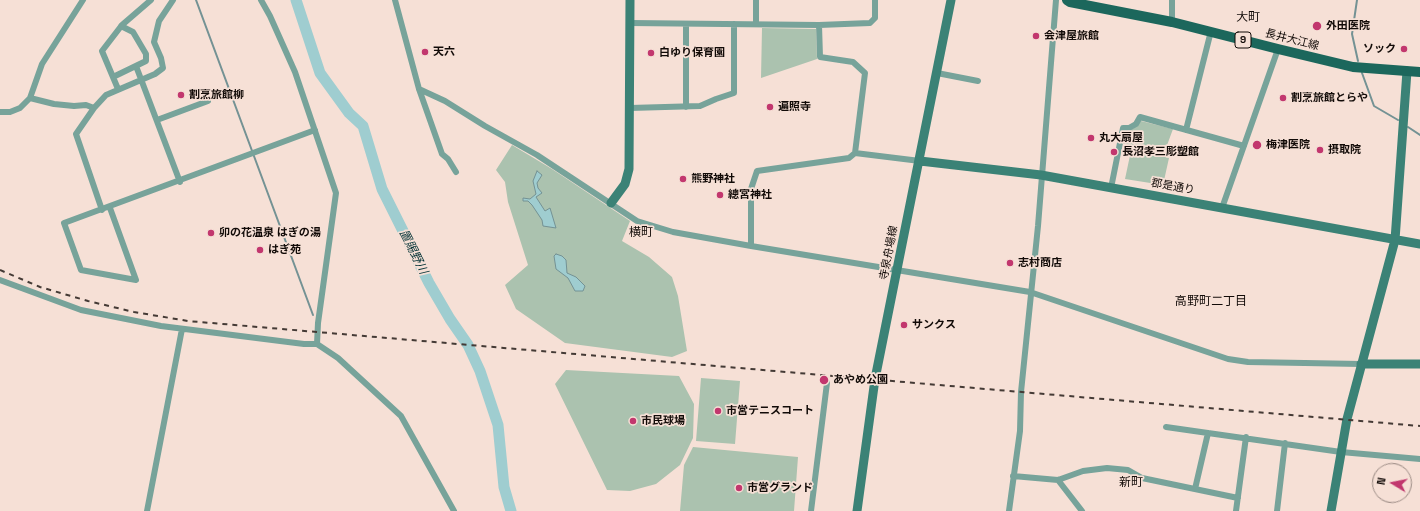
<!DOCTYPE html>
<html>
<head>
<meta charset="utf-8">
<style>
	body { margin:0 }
	#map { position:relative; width:1420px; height:511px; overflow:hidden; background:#f6e0d6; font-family:"Space Grotesk",sans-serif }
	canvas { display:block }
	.north { position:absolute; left:1372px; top:463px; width:40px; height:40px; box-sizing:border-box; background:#f6e0d6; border:1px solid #9a8a83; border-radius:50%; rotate:280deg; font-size:11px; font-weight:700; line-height:16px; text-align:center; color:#110a07 }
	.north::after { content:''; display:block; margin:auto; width:14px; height:18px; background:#c2376e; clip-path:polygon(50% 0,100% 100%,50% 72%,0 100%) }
</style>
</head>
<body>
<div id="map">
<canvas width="1420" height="511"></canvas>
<div class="north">N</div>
</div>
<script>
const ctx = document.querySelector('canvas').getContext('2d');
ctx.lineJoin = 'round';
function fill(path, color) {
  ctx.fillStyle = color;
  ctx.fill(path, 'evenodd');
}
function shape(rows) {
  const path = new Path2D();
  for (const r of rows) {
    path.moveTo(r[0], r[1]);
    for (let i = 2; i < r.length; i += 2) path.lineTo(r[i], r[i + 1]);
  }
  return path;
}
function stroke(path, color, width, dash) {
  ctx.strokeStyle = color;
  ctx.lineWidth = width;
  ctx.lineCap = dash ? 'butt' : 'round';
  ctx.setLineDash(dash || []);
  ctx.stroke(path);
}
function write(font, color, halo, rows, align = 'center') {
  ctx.font = font + ' "Space Grotesk","Noto Sans JP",sans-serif';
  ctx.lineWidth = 3.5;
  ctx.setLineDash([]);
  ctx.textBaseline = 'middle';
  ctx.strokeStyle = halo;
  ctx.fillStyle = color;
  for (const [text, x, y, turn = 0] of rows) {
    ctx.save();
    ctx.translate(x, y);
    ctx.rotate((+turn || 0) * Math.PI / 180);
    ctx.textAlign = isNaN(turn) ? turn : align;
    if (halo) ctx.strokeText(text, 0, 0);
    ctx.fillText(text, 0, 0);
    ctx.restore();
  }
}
const green = shape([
	[762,28,816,29,817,59,761,78],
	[1141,121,1173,129,1163,156,1169,158,1163,185,1125,179,1132,146,1122,143,1124,134,1134,128],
	[512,145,552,169,630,221,622,241,649,257,672,277,678,296,687,351,672,357,565,343,516,309,505,285,528,265,508,202,505,182,496,170],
	[566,370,679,376,694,404,693,438,680,465,656,484,630,491,607,490,555,384],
	[701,378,740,381,735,444,696,441],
	[693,447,798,457,794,511,680,511,684,465]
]);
const water = shape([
	[537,171,542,175,537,183,538,188,542,193,536,197,545,211,550,208,556,228,543,226,542,220,532,205,528,201,523,201,523,198,530,199,536,194,533,181,537,171],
	[556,254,562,256,566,260,567,273,576,277,585,286,583,291,575,291,568,278,556,269,554,256,556,254]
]);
const stream = shape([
	[196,0,313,315],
	[1357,0,1352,34,1358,61],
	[1362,73,1374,106,1398,120],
	[1408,127,1420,135]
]);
const river = shape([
	[296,0,320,73,349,113,363,126,382,189,429,283,450,319,468,345,480,371,498,425,504,487,511,511]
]);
const street = shape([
	[261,0,270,16,295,72,336,193,318,323,317,344],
	[395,0,419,89,442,154,448,159,456,172],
	[756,0,756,24],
	[1172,22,1172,0],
	[630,23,819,25,870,23,875,18,875,0],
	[686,24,686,107],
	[136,66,180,182],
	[937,73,978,81],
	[113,77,146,61,146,54,133,32,121,26],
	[118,89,102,51,122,25,151,0],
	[419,89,445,101,485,126,537,155,637,221,673,232,751,246,1030,292,1228,359,1248,362,1361,364],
	[30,98,54,104,74,106,86,105,94,108],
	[630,108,700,106,716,99,734,93,734,24],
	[0,112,10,112,20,108,30,98,42,64,83,0],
	[157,120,208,101],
	[1186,130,1211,31],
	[855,153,920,161],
	[1111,188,1123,128,1129,128,1136,124,1140,117,1244,146],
	[110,208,136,280,81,270,64,223,315,130],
	[1222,208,1278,49],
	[102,210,76,134,94,108,106,95,155,74,163,68,161,58,154,42,159,21,173,0],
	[751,246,751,189,757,171,849,158,855,153,865,73,853,62,820,57,819,25],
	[0,280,81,310,161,326,304,344,317,344,338,358,401,416,454,511],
	[1166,427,1341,452,1420,459],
	[1013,476,1058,480,1083,471,1107,468,1128,470,1142,478,1238,498],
	[1058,480,1082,511],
	[1195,489,1208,433],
	[147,511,182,329],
	[811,511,827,383],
	[1009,511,1020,431,1021,392,1038,226,1056,0],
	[1236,511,1246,437],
	[1277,511,1285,443]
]);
const secondary = shape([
	[920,161,1041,175,1420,244],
	[611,203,625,184,629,169,630,0],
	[1361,364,1420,364],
	[857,511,875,379,951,0],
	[1331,511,1347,419,1395,240,1407,71]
]);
const primary = shape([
	[1067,0,1070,2,1172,22,1278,49,1353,67,1420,72]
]);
const rail = shape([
	[0,270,40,287,88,301,134,312,188,321,1420,426]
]);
const markers = [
	[1317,26,5,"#c2376e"],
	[1036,36,4,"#c2376e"],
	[1404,49,4,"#c2376e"],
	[425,52,4,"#c2376e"],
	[651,53,4,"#c2376e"],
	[181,95,4,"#c2376e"],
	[1283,98,4,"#c2376e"],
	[770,107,4,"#c2376e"],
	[1091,138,4,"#c2376e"],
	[1257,145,5,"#c2376e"],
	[1320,150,4,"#c2376e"],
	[1114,152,4,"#c2376e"],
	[683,179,4,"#c2376e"],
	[720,195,4,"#c2376e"],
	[211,233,4,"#c2376e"],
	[260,250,4,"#c2376e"],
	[1010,263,4,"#c2376e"],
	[904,325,4,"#c2376e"],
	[824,380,5,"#c2376e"],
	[718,411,4,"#c2376e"],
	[633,421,4,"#c2376e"],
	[739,488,4,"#c2376e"]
];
const shields = [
	[1243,40,16]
];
const shieldNames = [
	["9",1243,40]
];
const poiNames = [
	["外田医院",1326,26],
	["会津屋旅館",1044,36],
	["ソック",1396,49,"right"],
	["天六",433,52],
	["白ゆり保育園",659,53],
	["割烹旅館柳",189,95],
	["割烹旅館とらや",1291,98],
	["遍照寺",778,107],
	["丸大扇屋",1099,138],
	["梅津医院",1266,145],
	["摂取院",1328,150],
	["長沼孝三彫塑館",1122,152],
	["熊野神社",691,179],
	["總宮神社",728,195],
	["卯の花温泉 はぎの湯",219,233],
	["はぎ苑",268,250],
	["志村商店",1018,263],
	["サンクス",912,325],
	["あやめ公園",833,380],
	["市営テニスコート",726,411],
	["市民球場",641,421],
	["市営グランド",747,488]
];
const streetNames = [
	["長井大江線",1292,40,14],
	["郡是通り",1173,187,10],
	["寺泉舟場線",889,253,-79]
];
const neighbourhoodNames = [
	["大町",1248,18],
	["横町",641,233],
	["高野町二丁目",1211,302],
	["新町",1131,483]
];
const waterNames = [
	["置賜野川",413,252,63]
];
fill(green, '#abc2af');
fill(water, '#9fcdd0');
stroke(water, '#749294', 1);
stroke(stream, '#749294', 2);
stroke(river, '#9fcdd0', 11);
stroke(street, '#77a39a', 6);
stroke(secondary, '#3b8276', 9);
stroke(primary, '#1c675c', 10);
stroke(rail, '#443a35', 2, [5, 5]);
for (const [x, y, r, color] of markers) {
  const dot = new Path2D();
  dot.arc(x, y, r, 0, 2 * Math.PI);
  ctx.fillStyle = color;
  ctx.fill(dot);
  stroke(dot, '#f6e0d6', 1.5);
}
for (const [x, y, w] of shields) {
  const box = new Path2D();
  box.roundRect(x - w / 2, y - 8, w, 16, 3);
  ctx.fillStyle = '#f6e0d6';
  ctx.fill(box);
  stroke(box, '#110a07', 1);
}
write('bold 10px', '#110a07', null, shieldNames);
write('bold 11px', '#110a07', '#f6e0d6', poiNames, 'left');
write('11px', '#110a07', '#f6e0d6', streetNames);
write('12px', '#110a07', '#f6e0d6', neighbourhoodNames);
write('italic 12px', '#073538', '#f6e0d6', waterNames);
</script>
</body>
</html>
